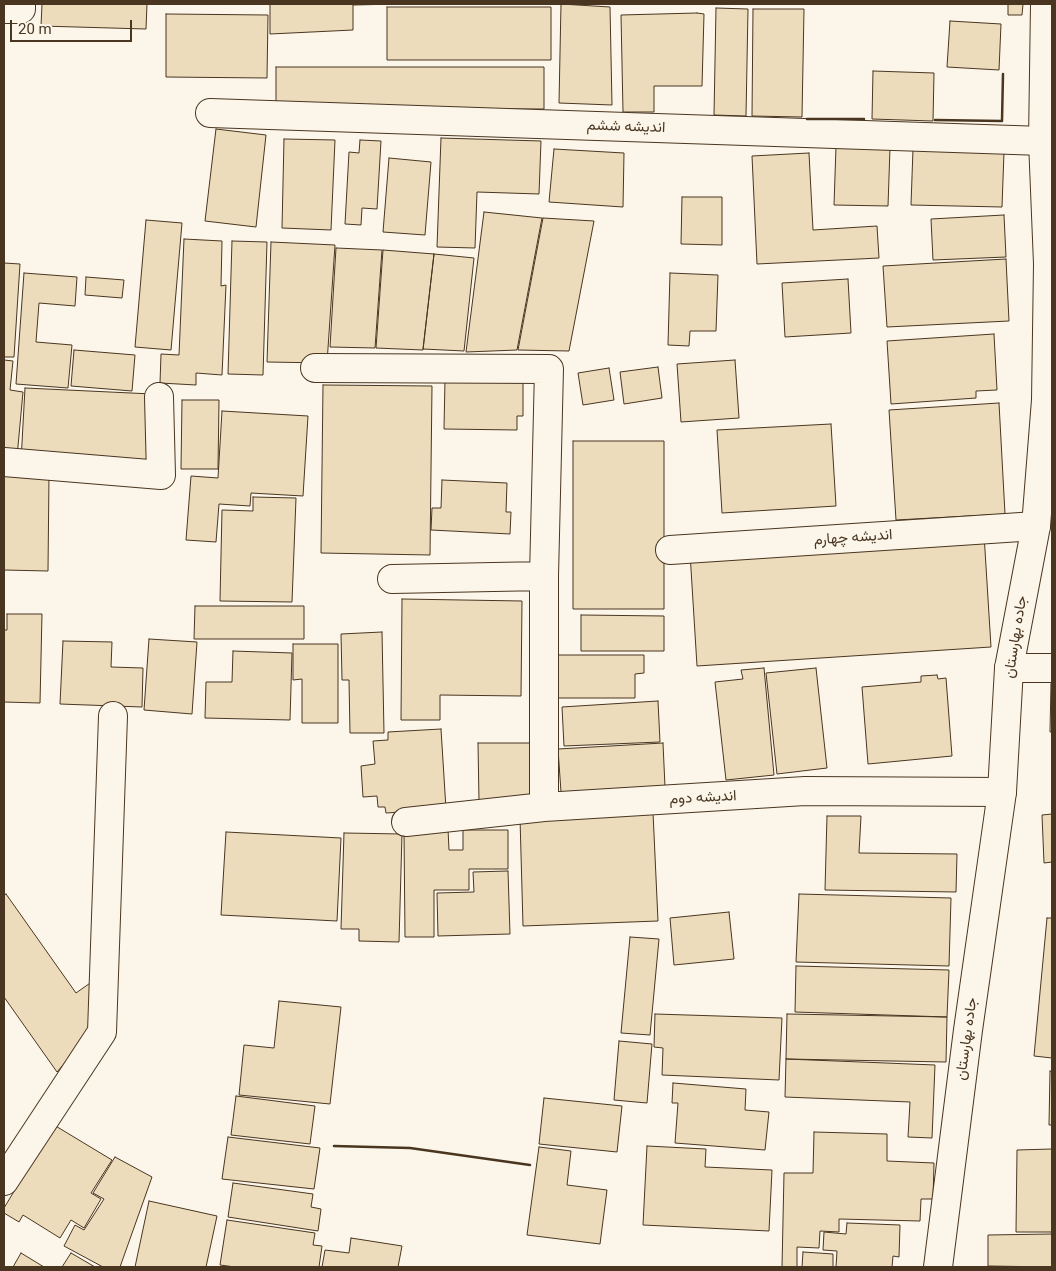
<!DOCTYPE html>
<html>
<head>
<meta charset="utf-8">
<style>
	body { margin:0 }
	#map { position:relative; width:1056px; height:1271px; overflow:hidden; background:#fbf6e9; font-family:Roboto,sans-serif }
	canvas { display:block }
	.frame { position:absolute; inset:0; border:5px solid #4a3520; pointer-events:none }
	.scale { position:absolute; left:10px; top:20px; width:122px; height:22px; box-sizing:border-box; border:2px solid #4a3520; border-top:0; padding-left:6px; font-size:15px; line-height:18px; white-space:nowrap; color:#4a3520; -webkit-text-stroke:4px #fbf6e9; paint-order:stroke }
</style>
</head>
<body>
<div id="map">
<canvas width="1056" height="1271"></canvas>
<div class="frame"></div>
<div class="scale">20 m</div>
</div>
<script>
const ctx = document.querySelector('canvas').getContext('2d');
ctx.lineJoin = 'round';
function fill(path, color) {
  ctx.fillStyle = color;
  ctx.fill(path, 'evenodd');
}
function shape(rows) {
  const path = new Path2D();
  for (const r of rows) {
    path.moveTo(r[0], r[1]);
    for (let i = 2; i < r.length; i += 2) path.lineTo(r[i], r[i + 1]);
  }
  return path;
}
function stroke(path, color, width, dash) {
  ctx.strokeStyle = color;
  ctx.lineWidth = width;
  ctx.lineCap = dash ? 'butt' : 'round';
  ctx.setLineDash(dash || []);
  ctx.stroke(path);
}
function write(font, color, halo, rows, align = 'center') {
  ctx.font = font + ' Roboto,Vazirmatn,sans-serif';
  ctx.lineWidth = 4;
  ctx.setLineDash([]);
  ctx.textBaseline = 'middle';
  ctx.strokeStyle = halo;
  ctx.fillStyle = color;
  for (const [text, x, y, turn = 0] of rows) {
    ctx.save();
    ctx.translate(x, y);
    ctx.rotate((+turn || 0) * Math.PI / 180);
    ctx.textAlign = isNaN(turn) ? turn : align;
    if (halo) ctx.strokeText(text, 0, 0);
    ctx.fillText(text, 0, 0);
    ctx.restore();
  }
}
const building = shape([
	[42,4,147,4,146,29,41,26,42,4],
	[270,4,398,4,353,5,353,30,270,34,270,4],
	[561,4,610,7,612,105,559,103,561,4],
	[1008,4,1023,4,1022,15,1008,15,1008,4],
	[387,7,551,7,551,60,387,60,387,7],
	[716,8,748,9,746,116,714,115,716,8],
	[753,9,804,9,802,117,752,116,753,9],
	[697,13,704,14,702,86,654,86,654,112,623,112,621,15,697,13],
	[166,14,268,15,267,78,166,77,166,14],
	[950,21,1001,24,999,70,947,67,950,21],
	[276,67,544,67,544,109,276,109,276,67],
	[873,71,934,73,933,121,872,119,873,71],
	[216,129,266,135,256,227,205,221,216,129],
	[441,138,541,141,539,194,477,192,475,248,437,247,441,138],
	[284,139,335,140,331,230,282,228,284,139],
	[360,140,381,141,377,209,362,208,361,225,345,224,349,152,359,153,360,140],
	[836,147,890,148,888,206,834,205,836,147],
	[554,149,624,153,623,207,549,202,554,149],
	[913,149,1004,152,1002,207,911,205,913,149],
	[809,153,813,230,877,226,879,258,757,264,752,156,809,153],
	[389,158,431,162,425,235,383,232,389,158],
	[682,197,722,197,722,245,681,244,682,197],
	[484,212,542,218,517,350,466,352,484,212],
	[1004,215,1006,257,933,260,931,219,1004,215],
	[543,218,594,221,569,351,518,350,543,218],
	[146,220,182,223,171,350,135,347,146,220],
	[184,239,222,241,221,286,226,285,222,375,196,373,196,385,160,383,161,354,179,355,184,239],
	[232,241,267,242,263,375,228,374,232,241],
	[271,242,335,245,327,363,267,362,271,242],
	[336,248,382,250,375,348,330,347,336,248],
	[383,250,434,254,423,350,376,348,383,250],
	[434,254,474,258,464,351,423,349,434,254],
	[1006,259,1009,321,887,327,883,266,1006,259],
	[4,263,20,264,14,357,4,357,4,263],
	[24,273,77,277,75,306,39,303,36,342,72,345,68,388,16,384,24,273],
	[670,273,718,275,716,331,690,331,689,346,668,345,670,273],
	[86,277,124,280,122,298,85,295,86,277],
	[848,279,851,333,785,337,782,283,848,279],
	[994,334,997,390,976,391,976,398,891,404,887,341,994,334],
	[74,350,135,355,132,391,71,386,74,350],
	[4,360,13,361,10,390,23,392,17,457,4,456,4,360],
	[735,360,739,418,681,422,677,364,735,360],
	[658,367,662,398,624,404,620,372,658,367],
	[609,368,614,400,583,405,578,373,609,368],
	[523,375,523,416,517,416,517,430,444,429,445,379,523,375],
	[323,385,432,386,430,555,321,553,323,385],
	[25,388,152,394,148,467,21,461,25,388],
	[182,400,219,400,218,469,181,469,182,400],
	[999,403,1005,514,896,520,889,410,999,403],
	[222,411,308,416,303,496,251,493,250,506,219,504,216,542,186,540,191,476,218,478,222,411],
	[831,424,836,506,722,513,717,430,831,424],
	[573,441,664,441,664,609,573,609,573,441],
	[4,474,49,474,48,571,4,570,4,474],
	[442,480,507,483,506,512,511,512,510,534,431,530,432,508,441,508,442,480],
	[253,497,296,498,292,602,220,601,222,510,253,511,253,497],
	[984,534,991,647,697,666,690,553,984,534],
	[402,599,522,601,521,696,440,695,440,720,401,720,402,599],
	[195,606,304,606,304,639,194,639,195,606],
	[7,614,42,614,40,703,4,702,4,630,7,630,7,614],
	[581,615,664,616,664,651,581,651,581,615],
	[382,632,384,733,350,733,349,680,342,680,341,634,382,632],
	[149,639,197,642,192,714,144,710,149,639],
	[63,641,112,642,111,667,143,668,142,707,60,704,63,641],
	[293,644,338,644,338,723,302,723,302,679,293,680,293,644],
	[233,651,292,653,290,720,205,718,206,682,232,682,233,651],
	[554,655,644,655,644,673,635,674,635,698,554,698,554,655],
	[764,668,774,775,726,780,715,682,743,679,741,670,764,668],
	[816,668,827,768,777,774,766,673,816,668],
	[937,675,938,679,946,678,952,756,868,764,862,687,921,682,921,676,937,675],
	[1051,684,1052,684,1052,732,1050,732,1051,684],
	[658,701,660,742,564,746,562,707,658,701],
	[441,729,446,809,386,813,385,807,378,807,377,796,363,797,361,766,375,764,373,741,388,740,388,732,441,729],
	[478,743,532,743,532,801,479,801,478,743],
	[663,743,665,787,561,792,558,749,663,743],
	[653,812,658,921,523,926,520,818,653,812],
	[1052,814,1052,862,1044,863,1042,815,1052,814],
	[827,816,861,816,859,853,957,854,956,892,825,890,827,816],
	[404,829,448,829,449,850,463,850,463,830,508,830,508,869,469,869,469,890,434,890,434,937,405,937,404,829],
	[226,832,341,838,337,921,221,915,226,832],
	[344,833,402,834,399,942,359,941,359,929,341,929,344,833],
	[508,871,510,934,438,936,437,893,474,892,473,872,508,871],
	[6,894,76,993,93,981,92,1031,57,1072,4,997,4,895,6,894],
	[799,894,951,898,949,966,796,962,799,894],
	[729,912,734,959,674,965,670,918,729,912],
	[1047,918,1052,918,1052,1058,1034,1056,1047,918],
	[630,937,659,939,650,1035,621,1033,630,937],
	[796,966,949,970,947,1017,795,1012,796,966],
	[279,1001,341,1007,330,1104,239,1095,244,1045,274,1048,279,1001],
	[655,1014,782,1018,779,1080,662,1075,663,1048,654,1047,655,1014],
	[787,1014,947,1017,946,1062,786,1059,787,1014],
	[619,1041,652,1044,647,1103,614,1100,619,1041],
	[786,1059,935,1065,932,1138,908,1137,910,1102,785,1097,786,1059],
	[1050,1071,1052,1072,1052,1125,1049,1125,1050,1071],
	[673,1083,746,1089,745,1110,769,1112,765,1150,675,1143,678,1103,672,1103,673,1083],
	[236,1096,315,1106,310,1144,231,1135,236,1096],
	[544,1098,622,1106,617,1152,539,1144,544,1098],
	[54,1125,112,1160,91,1193,101,1199,84,1228,71,1220,60,1238,23,1215,19,1222,4,1213,4,1208,54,1125],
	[814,1132,887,1134,887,1161,934,1163,933,1199,921,1199,920,1221,839,1219,839,1232,820,1231,819,1248,797,1247,797,1267,782,1267,784,1173,813,1173,814,1132],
	[228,1137,320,1148,314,1189,222,1179,228,1137],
	[647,1146,706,1149,705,1167,772,1170,769,1231,643,1225,647,1146],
	[539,1147,571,1151,567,1185,607,1190,600,1244,527,1235,539,1147],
	[1052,1149,1052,1232,1016,1232,1017,1150,1052,1149],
	[115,1157,152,1177,120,1267,103,1267,64,1246,75,1225,84,1230,104,1199,93,1193,115,1157],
	[233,1183,313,1194,311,1207,321,1209,318,1231,228,1217,233,1183],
	[149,1201,217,1216,206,1267,135,1267,149,1201],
	[227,1220,315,1233,313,1245,322,1246,319,1267,235,1267,220,1265,227,1220],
	[847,1223,900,1225,899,1257,893,1256,892,1267,836,1267,837,1251,823,1250,824,1232,846,1234,847,1223],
	[1052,1234,1052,1267,988,1266,988,1235,1052,1234],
	[351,1238,402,1246,398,1267,322,1267,325,1250,349,1253,351,1238],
	[803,1252,833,1254,833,1267,802,1267,803,1252],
	[21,1253,44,1267,13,1267,21,1253],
	[71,1253,95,1267,62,1267,71,1253]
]);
const minor = shape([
	[4,9,21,9,21,4],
	[210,113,1043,141],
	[315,368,549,369,544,576,544,807],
	[4,462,161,475,159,397],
	[670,550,1036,526],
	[392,579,544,576],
	[1009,668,1052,668],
	[406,822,544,807,805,791,1002,792],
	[4,1181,102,1032,113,716]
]);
const tertiary = shape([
	[938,1267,968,1030,1002,792,1009,668,1036,526,1046,400,1048,264,1043,141,1045,4]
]);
const wall = shape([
	[807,119,864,119],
	[935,120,1002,121,1003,74],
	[334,1146,410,1148,530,1165]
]);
const streetNames = [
	["اندیشه ششم",626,127,2],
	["اندیشه چهارم",853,538,-4],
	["جاده بهارستان",1016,637,-81],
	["اندیشه دوم",703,798,-3],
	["جاده بهارستان",967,1039,-82]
];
fill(building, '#ecdcbc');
stroke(building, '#4a3520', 1);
stroke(minor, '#4a3520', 30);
stroke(tertiary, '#4a3520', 30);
stroke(minor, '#fbf6e9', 28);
stroke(tertiary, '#fbf6e9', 28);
stroke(wall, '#4a3520', 2.5);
write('15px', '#4a3520', '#fbf6e9', streetNames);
</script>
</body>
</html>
